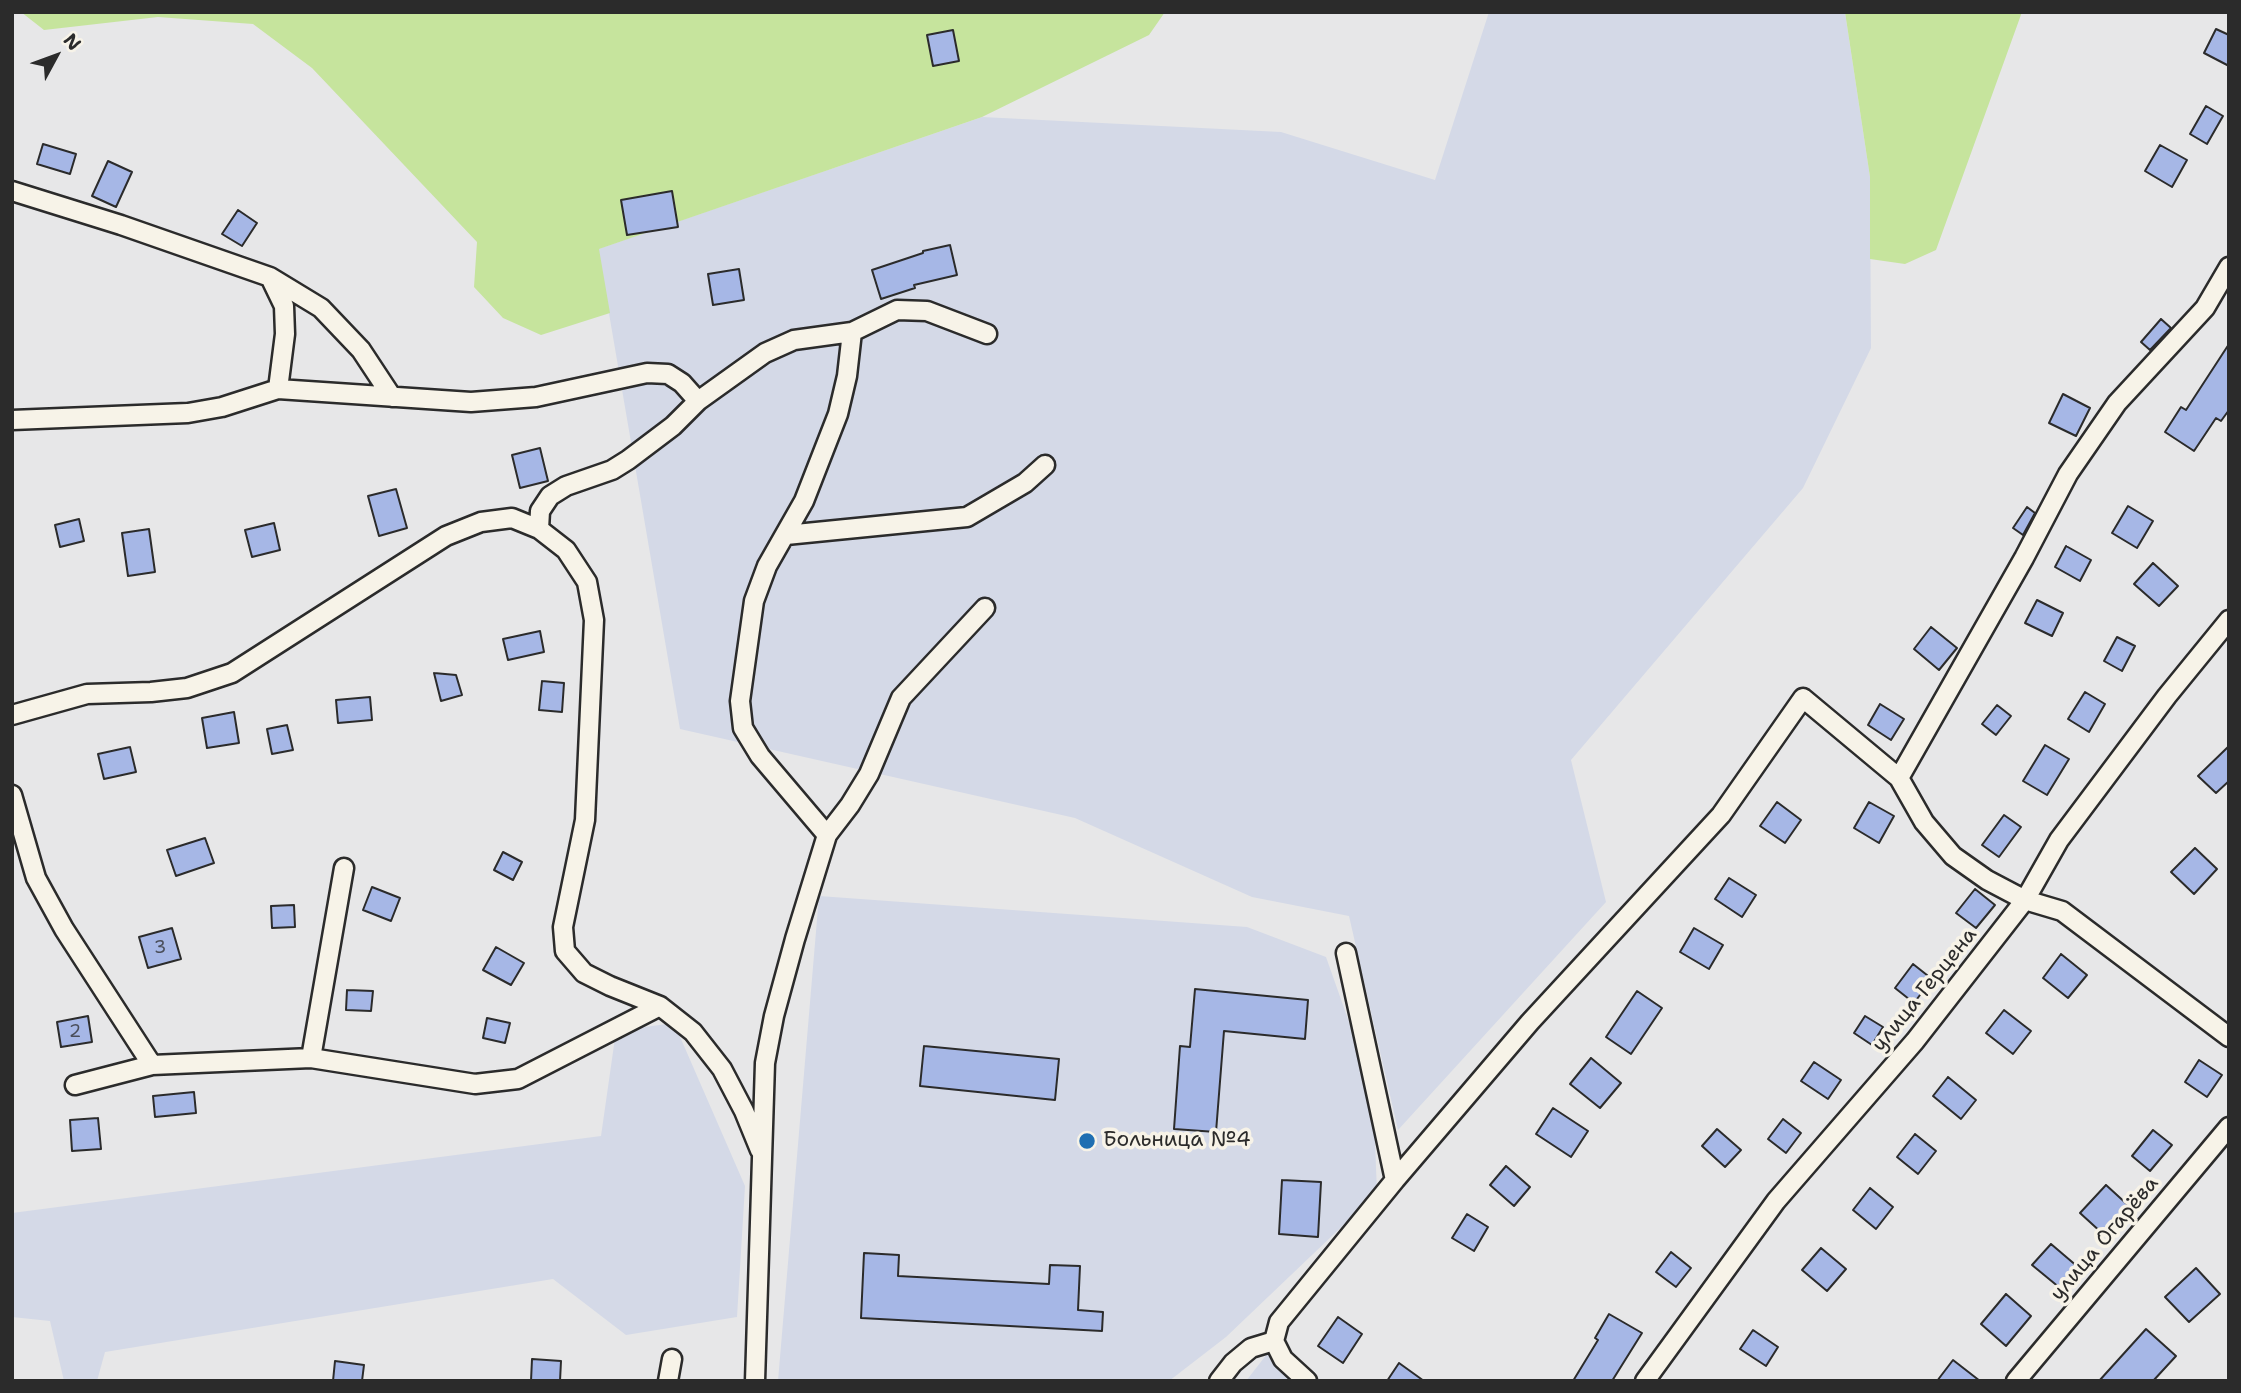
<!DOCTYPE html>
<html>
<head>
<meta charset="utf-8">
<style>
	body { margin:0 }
	#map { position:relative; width:2241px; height:1393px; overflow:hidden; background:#e7e7e8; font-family:"Shantell Sans",sans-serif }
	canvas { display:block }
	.frame { position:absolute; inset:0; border:14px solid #2b2b2b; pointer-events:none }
	.north { position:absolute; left:21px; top:21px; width:70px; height:70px; -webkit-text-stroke:5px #f7f3e8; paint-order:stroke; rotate:49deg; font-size:19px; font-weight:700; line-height:28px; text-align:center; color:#2b2b2b }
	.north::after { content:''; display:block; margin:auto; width:24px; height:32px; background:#2b2b2b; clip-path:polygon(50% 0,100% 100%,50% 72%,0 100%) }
</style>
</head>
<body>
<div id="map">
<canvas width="2241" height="1393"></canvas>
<div class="frame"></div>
<div class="north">N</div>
</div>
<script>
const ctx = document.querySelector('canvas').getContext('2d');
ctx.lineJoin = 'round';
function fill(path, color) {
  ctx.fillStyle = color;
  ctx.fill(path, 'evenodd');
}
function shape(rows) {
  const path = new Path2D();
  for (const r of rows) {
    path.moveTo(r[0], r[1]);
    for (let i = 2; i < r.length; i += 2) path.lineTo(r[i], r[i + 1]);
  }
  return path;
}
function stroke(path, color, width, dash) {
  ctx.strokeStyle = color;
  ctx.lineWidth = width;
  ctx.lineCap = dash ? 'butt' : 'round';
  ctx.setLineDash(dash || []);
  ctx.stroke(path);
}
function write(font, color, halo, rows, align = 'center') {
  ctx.font = font + ' "Shantell Sans",sans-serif';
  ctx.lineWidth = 7;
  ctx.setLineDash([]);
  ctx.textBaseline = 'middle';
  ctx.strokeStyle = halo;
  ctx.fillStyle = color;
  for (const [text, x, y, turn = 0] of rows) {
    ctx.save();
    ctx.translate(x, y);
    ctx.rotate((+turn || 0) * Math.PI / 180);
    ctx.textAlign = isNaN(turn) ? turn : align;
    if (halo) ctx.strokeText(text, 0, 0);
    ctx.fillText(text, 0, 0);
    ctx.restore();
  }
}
const built = shape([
	[1489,12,1845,12,1870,177,1871,348,1803,488,1571,760,1606,902,1398,1130,1349,916,1252,897,1075,818,680,729,598,249,982,117,1281,132,1435,180],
	[819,896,1247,927,1326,957,1373,1090,1377,1193,1226,1337,1169,1381,778,1381],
	[674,1023,745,1186,737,1317,626,1335,553,1279,105,1352,97,1381,64,1381,50,1321,12,1317,12,1213,601,1136,616,1031],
	[1267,1354,1300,1381,1246,1381]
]);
const green = shape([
	[21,12,1165,12,1149,35,982,117,599,249,610,313,541,335,503,318,474,287,477,242,312,68,253,24,158,17,44,30],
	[1845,12,2022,12,1936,250,1905,264,1870,259,1870,177]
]);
const building = shape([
	[2216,29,2229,35,2229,66,2204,53,2216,29],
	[953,30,959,61,933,66,927,35,953,30],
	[2206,106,2223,116,2207,144,2190,134,2206,106],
	[43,144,76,154,70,174,37,164,43,144],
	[2160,145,2187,160,2172,187,2145,171,2160,145],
	[108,161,132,172,116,207,92,196,108,161],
	[672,191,678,227,627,235,621,200,672,191],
	[238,210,257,223,242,246,222,234,238,210],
	[950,245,957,275,914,285,915,288,881,299,872,270,923,253,923,251,950,245],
	[739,269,744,300,713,305,708,274,739,269],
	[2161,319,2171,328,2150,350,2141,342,2161,319],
	[2229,344,2229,410,2221,421,2216,418,2194,451,2165,432,2181,407,2186,410,2229,344],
	[2063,394,2090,408,2076,436,2049,423,2063,394],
	[540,448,548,481,520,488,512,455,540,448],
	[396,489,407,528,379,536,368,496,396,489],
	[2128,506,2153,521,2137,548,2112,533,2128,506],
	[2027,507,2035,513,2023,535,2013,528,2027,507],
	[79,519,84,541,60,547,55,525,79,519],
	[274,523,280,550,252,557,245,530,274,523],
	[149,529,155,572,128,576,122,533,149,529],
	[2066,546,2091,560,2080,581,2055,567,2066,546],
	[2153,563,2178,586,2159,606,2134,584,2153,563],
	[2037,600,2063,613,2052,636,2025,623,2037,600],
	[1931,627,1957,648,1939,670,1914,649,1931,627],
	[540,631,544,652,508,660,503,639,540,631],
	[2117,637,2135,646,2122,671,2104,661,2117,637],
	[434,673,456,675,462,695,441,701,434,673],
	[542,681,564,683,562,712,539,710,542,681],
	[2085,692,2105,704,2089,732,2068,719,2085,692],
	[370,697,372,720,338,723,336,700,370,697],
	[1880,704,1904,719,1891,740,1868,725,1880,704],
	[1997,705,2011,716,1996,735,1982,724,1997,705],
	[234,712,239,743,207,748,202,718,234,712],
	[287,725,293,750,272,754,267,729,287,725],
	[2045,745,2069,759,2047,795,2023,781,2045,745],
	[2229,746,2229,781,2216,793,2198,776,2229,746],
	[130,747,136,772,104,779,98,754,130,747],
	[1777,802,1801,820,1785,843,1760,826,1777,802],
	[1869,802,1894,816,1879,843,1854,828,1869,802],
	[2004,815,2021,827,1999,857,1982,845,2004,815],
	[205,838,214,863,176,876,167,850,205,838],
	[2195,848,2217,869,2194,894,2171,872,2195,848],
	[503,852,522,862,513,880,494,870,503,852],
	[1729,878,1756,895,1742,917,1715,899,1729,878],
	[372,887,400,898,391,921,363,910,372,887],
	[1975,889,1995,905,1976,928,1956,913,1975,889],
	[294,905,295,927,272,928,271,906,294,905],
	[172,928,181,959,148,968,139,937,172,928],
	[1694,928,1723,945,1709,969,1680,952,1694,928],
	[496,947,524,963,511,985,483,970,496,947],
	[2061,954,2087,975,2068,998,2043,978,2061,954],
	[1913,964,1932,979,1914,1003,1895,988,1913,964],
	[1195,989,1308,1000,1305,1039,1224,1031,1216,1132,1174,1129,1180,1046,1190,1047,1195,989],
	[347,990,373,991,371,1011,346,1010,347,990],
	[1637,991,1662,1008,1631,1054,1606,1037,1637,991],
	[2004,1010,2031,1031,2013,1054,1986,1033,2004,1010],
	[88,1016,92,1042,61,1047,57,1022,88,1016],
	[1865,1016,1883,1027,1872,1045,1854,1033,1865,1016],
	[487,1018,510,1023,505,1043,483,1038,487,1018],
	[924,1046,1059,1059,1055,1100,920,1086,924,1046],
	[1591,1058,1621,1083,1600,1108,1570,1084,1591,1058],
	[2199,1060,2222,1075,2207,1097,2185,1082,2199,1060],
	[1814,1062,1841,1080,1828,1099,1801,1081,1814,1062],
	[1948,1077,1976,1100,1961,1119,1933,1096,1948,1077],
	[194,1092,196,1113,155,1117,153,1096,194,1092],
	[1553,1108,1588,1131,1571,1157,1536,1134,1553,1108],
	[98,1118,101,1149,72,1151,70,1120,98,1118],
	[1783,1119,1801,1133,1786,1153,1768,1139,1783,1119],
	[1717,1129,1741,1150,1725,1167,1702,1146,1717,1129],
	[2153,1130,2172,1145,2150,1171,2132,1156,2153,1130],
	[1915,1134,1936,1151,1918,1174,1897,1157,1915,1134],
	[1506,1166,1530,1187,1514,1206,1490,1185,1506,1166],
	[1282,1180,1321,1182,1318,1237,1279,1234,1282,1180],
	[2106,1185,2129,1206,2103,1234,2080,1213,2106,1185],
	[1870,1188,1893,1207,1876,1229,1853,1210,1870,1188],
	[1467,1214,1488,1227,1474,1251,1452,1238,1467,1214],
	[2051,1244,2078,1267,2060,1288,2032,1265,2051,1244],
	[1821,1248,1846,1269,1827,1291,1802,1270,1821,1248],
	[1671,1252,1691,1268,1676,1287,1656,1272,1671,1252],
	[864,1253,899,1255,898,1276,1049,1284,1050,1265,1080,1266,1078,1310,1103,1312,1102,1331,861,1318,864,1253],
	[2196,1268,2220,1294,2189,1322,2165,1297,2196,1268],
	[2006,1294,2031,1316,2006,1346,1981,1324,2006,1294],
	[1609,1314,1642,1333,1612,1381,1573,1381,1598,1340,1595,1338,1609,1314],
	[1338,1317,1362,1334,1343,1363,1318,1346,1338,1317],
	[2146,1329,2176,1356,2153,1381,2099,1381,2146,1329],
	[1753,1330,1778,1347,1766,1366,1740,1349,1753,1330],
	[532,1359,561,1361,560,1381,531,1381,532,1359],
	[1953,1360,1980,1381,1937,1381,1953,1360],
	[335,1361,364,1365,362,1381,333,1381,335,1361],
	[1399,1363,1424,1381,1387,1381,1399,1363]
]);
const street = shape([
	[12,191,121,225,270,277,321,308,361,350,392,397],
	[270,277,284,306,285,334,278,389],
	[12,420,188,413,222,407,278,389,471,402,536,397,647,373,668,374,682,383,698,401],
	[539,529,540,511,550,496,566,486,612,470,628,460,673,426,698,401,765,353,794,340,852,332,897,310,927,311,987,334],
	[786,535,967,517,1025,483,1045,465],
	[12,715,87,694,151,692,187,688,232,673,446,536,481,522,512,518,539,529,566,550,587,582,594,620,585,820,563,927,565,951,584,973,610,986,660,1006,518,1079,475,1084,311,1058,152,1065,64,929,36,878,12,795],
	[1899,778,2024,558,2068,474,2117,403,2205,308,2229,267],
	[827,835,850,805,869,774,901,698,985,608],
	[660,1006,693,1032,722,1069,744,1111,760,1150],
	[311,1058,344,868],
	[75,1085,152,1065],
	[1395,1180,1530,1022,1721,815,1803,698,1899,778,1924,822,1953,856,1987,880,2025,900,2062,911,2229,1037],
	[668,1381,672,1359],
	[755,1381,765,1063,774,1016,795,939,827,835,760,756,743,728,740,701,754,601,767,566,804,501,838,414,847,376,852,332],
	[1219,1381,1233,1363,1251,1348,1274,1341],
	[1307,1381,1283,1359,1274,1341,1279,1322,1395,1180,1346,953],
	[1645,1381,1776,1201,1915,1041,2025,900,2059,840,2167,696,2229,620],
	[2016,1381,2229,1127]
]);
const markers = [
	[1087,1141,9,"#1f6fb2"]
];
const numberNames = [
	["3",160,948],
	["2",75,1032]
];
const streetNames = [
	["улица Герцена",1925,990,-51],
	["улица Огарёва",2105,1239,-50]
];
const poiNames = [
	["Больница №4",1103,1141]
];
fill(built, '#d4d9e7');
fill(green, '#c6e49d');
fill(building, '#a6b7e6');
stroke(building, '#2b2b2b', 2);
stroke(street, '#2b2b2b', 23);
stroke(street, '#f7f3e8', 18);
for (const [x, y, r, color] of markers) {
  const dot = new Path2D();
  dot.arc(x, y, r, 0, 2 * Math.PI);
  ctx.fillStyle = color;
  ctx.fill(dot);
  stroke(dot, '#f7f3e8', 2.5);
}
write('18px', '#4a4e5a', null, numberNames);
write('21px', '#2b2b2b', '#f7f3e8', streetNames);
write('21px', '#2b2b2b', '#f7f3e8', poiNames, 'left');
</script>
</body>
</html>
